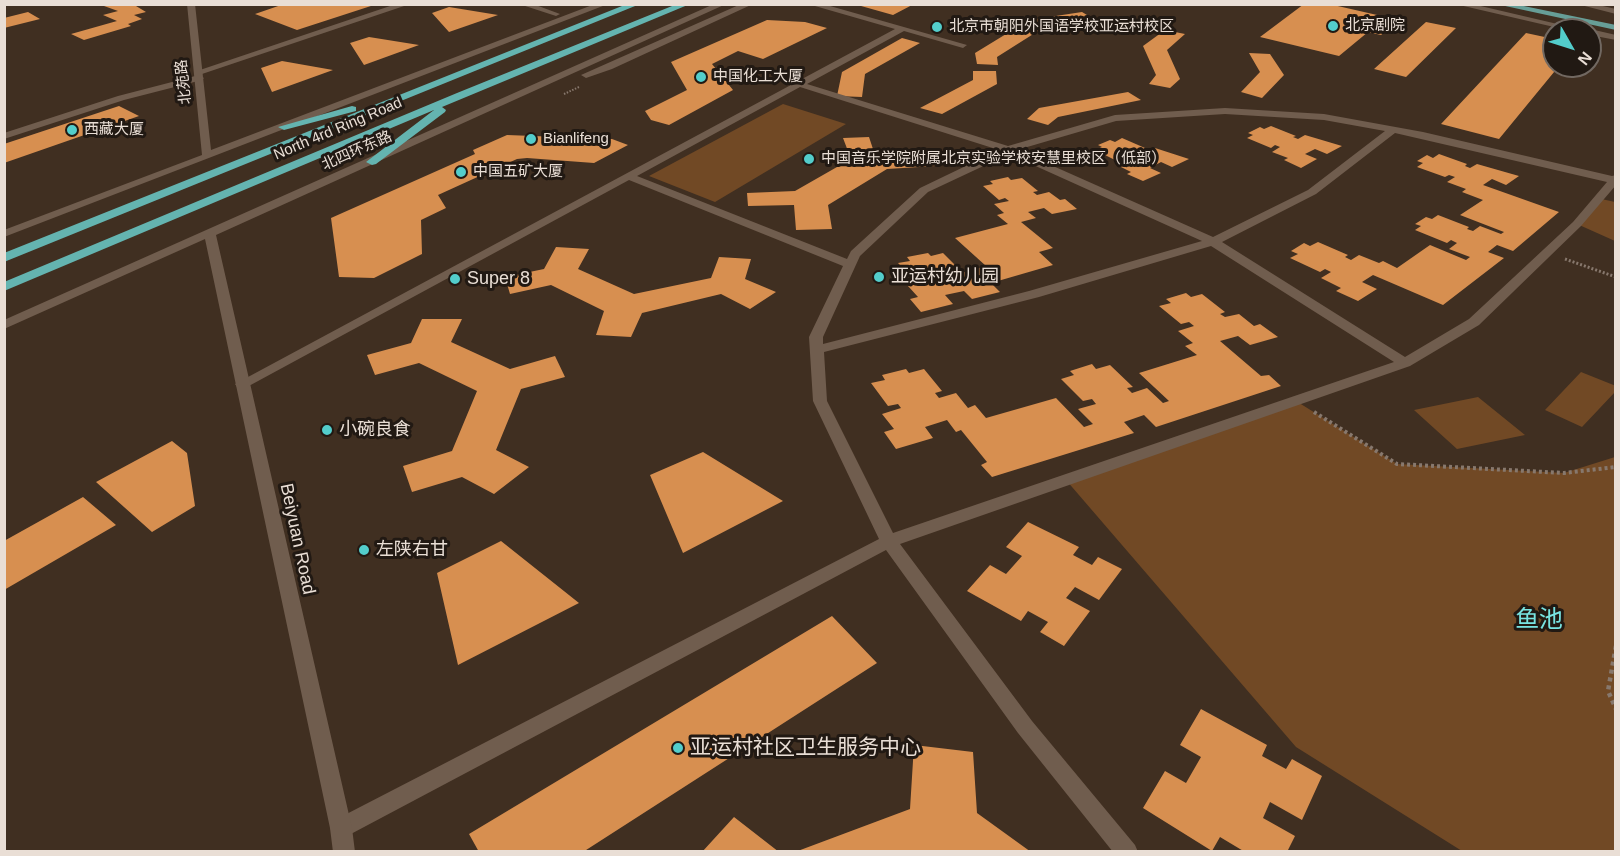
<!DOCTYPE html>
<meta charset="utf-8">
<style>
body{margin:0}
#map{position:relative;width:1620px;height:856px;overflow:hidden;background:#402f21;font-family:Arial,sans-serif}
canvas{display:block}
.frame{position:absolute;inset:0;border:6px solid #e9ded5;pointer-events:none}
.north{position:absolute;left:1542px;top:18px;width:60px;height:60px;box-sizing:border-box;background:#211913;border:2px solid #716861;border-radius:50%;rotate:129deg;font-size:16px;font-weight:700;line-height:24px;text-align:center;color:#e9ded5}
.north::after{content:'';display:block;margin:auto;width:21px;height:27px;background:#53cdcb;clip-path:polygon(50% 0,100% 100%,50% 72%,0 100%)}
</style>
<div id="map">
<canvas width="1620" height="856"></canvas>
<div class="frame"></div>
<div class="north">N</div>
</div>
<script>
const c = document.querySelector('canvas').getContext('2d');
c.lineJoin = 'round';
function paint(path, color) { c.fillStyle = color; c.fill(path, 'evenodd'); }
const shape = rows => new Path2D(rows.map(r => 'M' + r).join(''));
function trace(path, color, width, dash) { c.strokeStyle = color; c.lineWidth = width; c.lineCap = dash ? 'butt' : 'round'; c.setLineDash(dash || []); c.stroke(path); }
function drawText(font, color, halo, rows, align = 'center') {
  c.font = font + ' Arial,"Noto Sans SC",sans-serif'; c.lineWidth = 6; c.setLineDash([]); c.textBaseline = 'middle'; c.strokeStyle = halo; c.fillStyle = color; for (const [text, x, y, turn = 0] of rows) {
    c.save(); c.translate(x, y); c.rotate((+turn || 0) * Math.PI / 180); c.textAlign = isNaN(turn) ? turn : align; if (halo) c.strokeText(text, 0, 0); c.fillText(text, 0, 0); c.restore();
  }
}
const green = shape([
 [783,104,846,124,715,202,649,176],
 [1597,198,1615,202,1615,241,1577,224],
 [1581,372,1616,386,1615,392,1582,427,1545,410],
 [1478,397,1525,435,1457,449,1414,410],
 [1296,401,1397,464,1564,473,1615,457,1615,851,1462,851,1296,747,1066,480]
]);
const building = shape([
 [110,4,141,4,136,6,146,12,134,15,142,19,128,24,131,26,84,40,71,34,117,21,103,15,118,11,104,6],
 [284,4,374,4,374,5,297,30,255,14],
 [854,4,914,4,893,15],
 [1304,4,1329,4,1399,20,1381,35,1368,32,1339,56,1260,37],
 [449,7,498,15,449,32,432,13],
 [28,12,40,19,4,28,4,18],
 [1082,12,1092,18,1046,26,997,57,998,65,977,64,975,53,1029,20],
 [767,20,805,22,827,28,763,59,738,51,712,64,733,90,669,125,651,120,645,111,687,90,671,62],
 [1426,22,1456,28,1406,77,1374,69],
 [1165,30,1185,34,1167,50,1180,79,1170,88,1149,84,1156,75,1143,46],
 [1526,33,1554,39,1554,66,1559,66,1499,139,1441,124],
 [369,37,419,45,364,65,350,43],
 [902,38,920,43,865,74,862,97,837,96,842,72],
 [1249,53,1270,54,1284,75,1262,98,1241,92,1260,72],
 [282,61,333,70,272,92,261,68],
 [973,71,996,71,997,84,942,114,920,108,973,80],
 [1128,92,1141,100,1058,117,1048,125,1027,119,1039,108],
 [119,106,139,116,4,163,4,144],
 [1271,126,1296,136,1293,137,1298,139,1305,135,1342,146,1327,154,1315,149,1305,154,1317,159,1301,168,1284,160,1288,158,1272,152,1280,147,1275,145,1271,148,1247,138,1253,135,1248,133,1260,127,1264,129],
 [507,135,612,139,628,145,594,163,527,158,517,159,438,195,446,208,421,220,422,254,374,278,339,277,331,218,475,154,473,150],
 [869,137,876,158,931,154,935,166,887,169,828,205,832,229,796,230,794,205,748,206,747,193,795,191,851,159,843,138],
 [1122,138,1145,148,1142,150,1146,152,1155,148,1189,159,1172,167,1161,162,1150,168,1161,173,1143,181,1127,174,1131,172,1117,165,1127,160,1122,158,1117,161,1095,150,1102,147,1098,145,1110,140,1115,142],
 [1439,154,1467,164,1465,166,1470,168,1477,164,1519,176,1506,185,1492,179,1483,185,1559,212,1513,251,1497,245,1488,252,1504,258,1443,305,1373,275,1362,282,1377,289,1358,301,1336,291,1341,288,1321,278,1331,272,1325,269,1320,272,1290,258,1298,254,1291,251,1304,243,1310,246,1318,242,1348,255,1345,257,1351,260,1359,255,1379,263,1383,261,1397,268,1430,245,1466,260,1470,257,1449,249,1457,243,1451,240,1447,243,1415,230,1421,226,1415,224,1426,217,1432,219,1438,215,1469,227,1467,229,1473,231,1480,226,1501,234,1504,232,1460,215,1483,200,1462,192,1466,189,1447,182,1455,177,1449,175,1445,177,1417,167,1423,163,1417,161,1427,155,1433,158],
 [1008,177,1011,180,1022,178,1038,191,1033,192,1037,195,1049,192,1060,200,1065,199,1077,209,1052,214,1044,208,1028,212,1036,218,1021,222,1053,248,1039,252,1053,265,991,283,1000,292,972,299,964,291,945,295,953,304,921,312,910,299,918,297,908,286,925,282,922,278,914,280,898,263,910,261,907,257,928,253,931,256,943,253,959,269,954,271,957,274,986,266,955,238,1008,224,997,215,1004,213,994,204,1009,201,1005,198,999,200,983,186,993,184,990,181],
 [556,247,589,249,578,269,634,294,711,278,719,257,751,259,745,279,776,292,750,309,721,294,642,313,631,337,596,335,604,311,551,285,510,294,505,277,544,269],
 [1186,293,1191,297,1202,294,1225,312,1220,314,1225,317,1239,314,1254,326,1260,324,1278,337,1250,345,1238,336,1220,341,1261,376,1269,375,1281,386,1156,427,1144,415,1124,422,1134,433,992,477,981,465,987,462,961,430,956,432,947,420,925,427,933,438,896,449,884,432,894,429,882,414,901,408,898,404,888,406,871,383,885,380,882,375,906,369,909,373,924,369,942,391,935,393,939,398,956,393,968,408,975,405,986,418,1056,398,1084,427,1093,424,1078,409,1096,404,1092,399,1083,401,1061,379,1074,375,1070,371,1092,364,1096,369,1110,365,1133,387,1127,388,1132,393,1147,388,1163,403,1169,401,1139,373,1197,355,1185,346,1193,343,1178,331,1194,326,1189,322,1181,324,1159,306,1171,303,1166,299],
 [422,319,462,319,451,342,510,369,555,356,565,377,521,389,496,450,529,467,494,494,462,477,412,492,403,466,452,451,477,391,419,363,375,375,367,355,411,343],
 [172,441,187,453,195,506,152,532,96,482],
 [703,452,783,501,683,553,650,475],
 [83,497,116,525,4,590,4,541],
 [1028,522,1079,547,1073,555,1092,565,1098,557,1122,569,1099,600,1075,587,1066,598,1090,611,1064,646,1040,632,1048,622,1028,611,1021,621,967,591,990,565,1006,574,1022,556,1006,547],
 [501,541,579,603,458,665,437,573],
 [832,616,877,663,583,852,479,852,469,834],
 [1201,709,1267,745,1262,756,1286,769,1292,759,1322,776,1302,820,1270,802,1263,818,1295,836,1287,852,1245,852,1220,837,1212,851,1143,808,1165,771,1186,783,1201,757,1180,745],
 [914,745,973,752,977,813,1031,852,795,852,910,809],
 [734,817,779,852,702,852]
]);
const pathFar3 = shape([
 [564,94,579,87]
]);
const pathFar2 = shape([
 [1565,259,1616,277]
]);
const pathFar1 = shape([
 [1314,412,1397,464,1564,473,1616,467]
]);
const path = shape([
 [1616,646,1608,691,1616,709]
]);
const minor = shape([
 [396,4,410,4,202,74,194,72,396,4],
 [519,4,533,4,560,14,556,16,519,4],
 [808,4,823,4,967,45,963,48,904,31,807,84,1008,146,1115,115,1225,108,1324,114,1423,132,1612,176,1616,175,1616,185,1581,226,1479,325,1410,366,900,544,1032,721,1135,845,1138,852,1113,852,1018,733,886,550,349,835,341,838,333,835,330,828,333,821,879,539,813,401,809,337,843,266,629,180,247,387,237,387,235,384,895,29,808,4],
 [800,87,999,150,920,188,851,251,847,259,637,176,800,87],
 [1225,114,1324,120,1385,131,1308,190,1213,237,1017,150,1116,121,1225,114],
 [1395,133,1607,182,1573,222,1469,319,1405,357,1222,242,1316,194,1395,133],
 [1009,154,1202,241,1029,291,823,344,823,337,860,256,928,192,1009,154],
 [1211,246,1394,362,893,533,827,401,824,352,1039,297,1211,246],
 [199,75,204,78,202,80,124,100,4,139,4,133,118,96,199,75]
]);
const tertiary = shape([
 [187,4,195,4,211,150,595,4,608,4,4,237,4,230,202,155,187,4],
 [714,4,726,4,216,235,352,828,355,852,333,852,330,828,205,239,4,329,4,320,714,4],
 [741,4,753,4,612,69,586,78,581,75,741,4],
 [1455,4,1472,4,1583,30,1567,30,1455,4],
 [1577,4,1594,4,1616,9,1616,14,1577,4],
 [1590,29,1616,35,1616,40,1590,35,1590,30,1588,30,1590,29]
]);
const primary = shape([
 [1496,4,1514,4,1616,25,1616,30,1496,4]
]);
const trunk = shape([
 [627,4,640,4,4,262,4,253,627,4],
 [677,4,690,4,442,107,446,110,445,112,376,164,372,165,366,162,434,110,4,291,4,282,457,93,677,4],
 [352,106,356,107,356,111,284,130,278,127,352,106]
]);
const markers = [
 [1333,26,6,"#53cdcb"],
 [937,27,6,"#53cdcb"],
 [701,77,6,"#53cdcb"],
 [72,130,6,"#53cdcb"],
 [531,139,6,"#53cdcb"],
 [809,159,6,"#53cdcb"],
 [461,172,6,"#53cdcb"],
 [879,277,6,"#53cdcb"],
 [455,279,6,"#53cdcb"],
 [327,430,6,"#53cdcb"],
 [364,550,6,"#53cdcb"],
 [678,748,6,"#53cdcb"]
];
const farPoinames = [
 ["北京剧院",1345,26],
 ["北京市朝阳外国语学校亚运村校区",949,27],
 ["中国化工大厦",713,77],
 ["西藏大厦",84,130],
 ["Bianlifeng",543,139],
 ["中国音乐学院附属北京实验学校安慧里校区（低部）",821,159],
 ["中国五矿大厦",473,172]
];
const farStreetnames = [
 ["北苑路",184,82,-96],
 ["North 4rd Ring Road",338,129,-23],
 ["北四环东路",357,151,-24]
];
const poiNames = [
 ["亚运村幼儿园",891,277],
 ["Super 8",467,279],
 ["小碗良食",339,430],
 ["左陕右甘",376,550]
];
const streetNames = [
 ["Beiyuan Road",297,539,78]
];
const nearPoinames = [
 ["亚运村社区卫生服务中心",690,748]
];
const nearNeighbourhoodnames = [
 ["鱼池",1539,620]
];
paint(green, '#714925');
paint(building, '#d78f50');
trace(pathFar3, '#87786d', 2, [1.5, 1.5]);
trace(pathFar2, '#87786d', 3, [2, 2]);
trace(pathFar1, '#87786d', 4, [3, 3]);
trace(path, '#87786d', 4.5, [4, 4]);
paint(minor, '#705d4e');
paint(tertiary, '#705d4e');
paint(primary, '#679e97');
paint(trunk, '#64b4b0');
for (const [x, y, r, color] of markers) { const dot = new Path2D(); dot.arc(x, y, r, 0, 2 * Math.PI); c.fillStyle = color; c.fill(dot); trace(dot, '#211913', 2); }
drawText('15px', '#e9ded5', '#211913', farPoinames, 'left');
drawText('15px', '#e9ded5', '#211913', farStreetnames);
drawText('18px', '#e9ded5', '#211913', poiNames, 'left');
drawText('18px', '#e9ded5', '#211913', streetNames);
drawText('21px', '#e9ded5', '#211913', nearPoinames, 'left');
drawText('24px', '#78e4e2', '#211913', nearNeighbourhoodnames);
</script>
